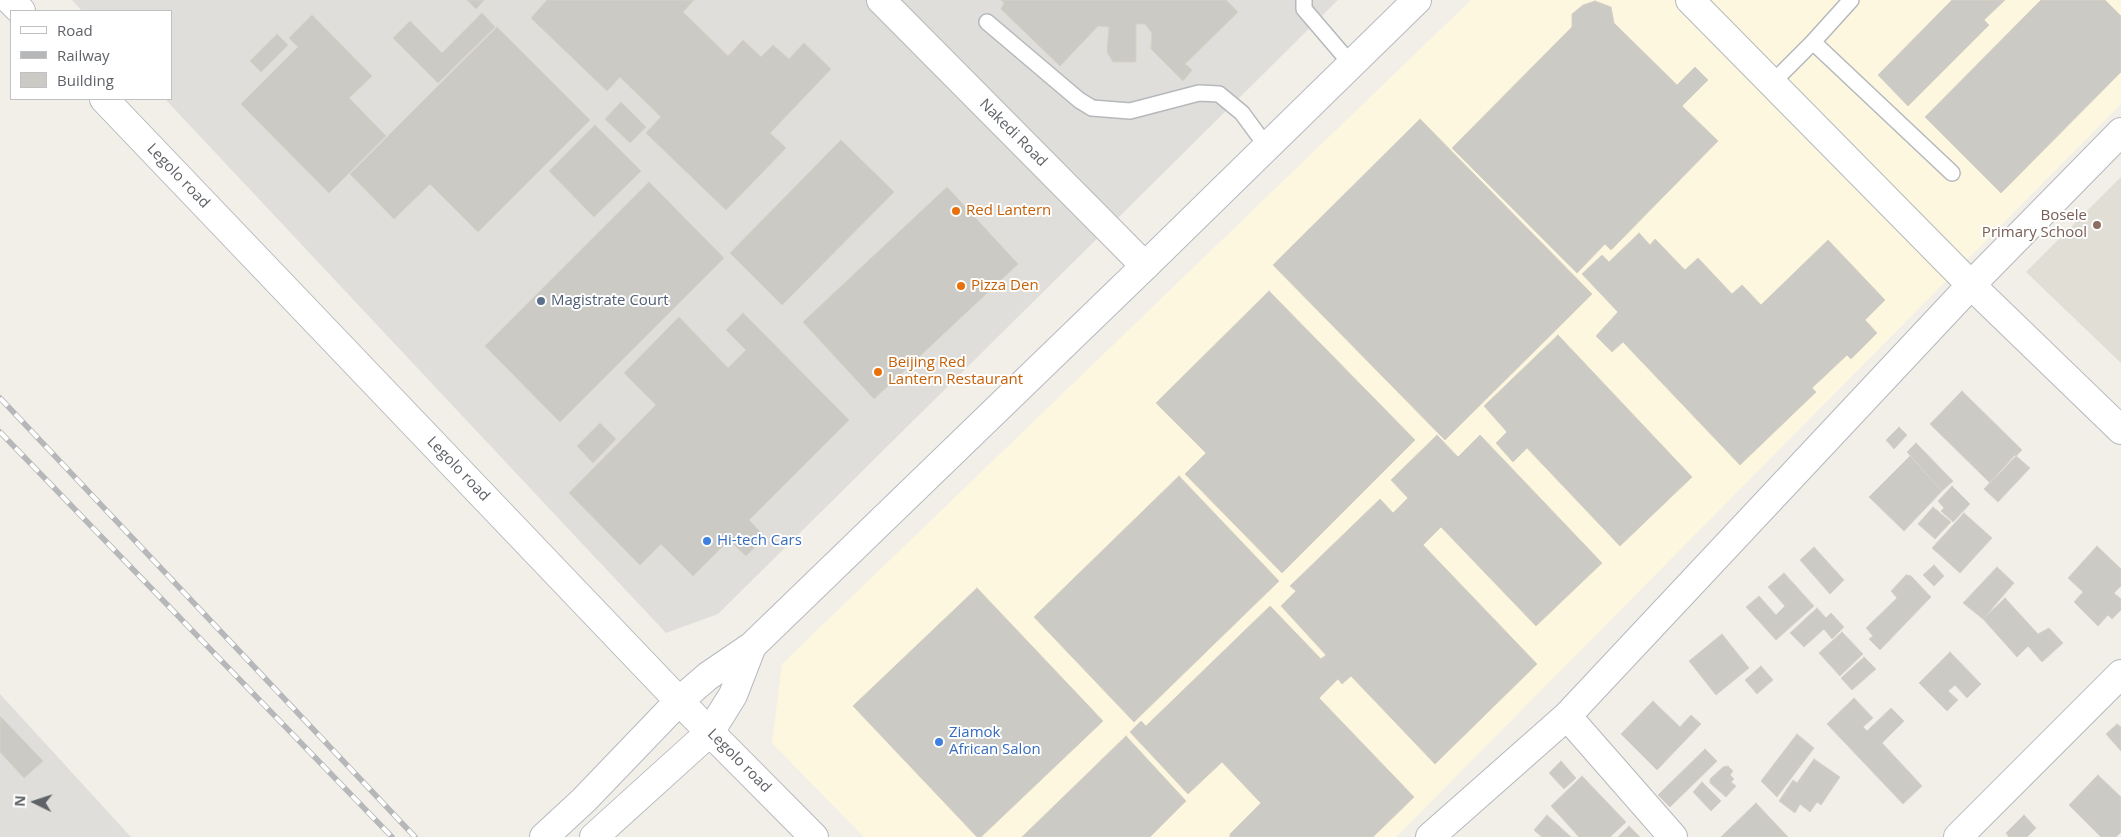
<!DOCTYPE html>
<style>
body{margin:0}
#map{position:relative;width:2121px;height:837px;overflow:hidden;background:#f1efe8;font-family:"Open Sans",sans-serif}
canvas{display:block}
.legend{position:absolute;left:10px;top:10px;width:162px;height:90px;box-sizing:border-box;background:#fff;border:1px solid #bfc1c3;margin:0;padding:6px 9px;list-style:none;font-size:15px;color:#5f6368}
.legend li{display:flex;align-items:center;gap:10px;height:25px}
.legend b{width:25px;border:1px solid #bfc1c3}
.north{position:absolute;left:10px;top:777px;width:50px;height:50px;-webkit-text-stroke:4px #fff;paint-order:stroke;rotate:274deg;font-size:14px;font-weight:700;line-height:20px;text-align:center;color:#5f6368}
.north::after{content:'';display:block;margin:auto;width:18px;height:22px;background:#5f6368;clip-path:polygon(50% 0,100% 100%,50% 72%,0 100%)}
</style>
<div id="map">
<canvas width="2121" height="837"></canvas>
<ul class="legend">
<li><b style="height:6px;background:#fff"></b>Road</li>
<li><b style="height:6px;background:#b6b7b8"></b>Railway</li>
<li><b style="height:14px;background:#cccac5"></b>Building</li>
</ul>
<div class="north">N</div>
</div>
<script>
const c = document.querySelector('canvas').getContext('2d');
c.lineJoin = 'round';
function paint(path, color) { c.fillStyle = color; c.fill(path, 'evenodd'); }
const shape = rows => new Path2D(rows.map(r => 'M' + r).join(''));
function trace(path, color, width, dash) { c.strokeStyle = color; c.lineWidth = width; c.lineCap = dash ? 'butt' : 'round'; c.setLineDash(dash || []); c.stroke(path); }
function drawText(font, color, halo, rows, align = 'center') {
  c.font = font + ' "Open Sans",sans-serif'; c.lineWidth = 4; c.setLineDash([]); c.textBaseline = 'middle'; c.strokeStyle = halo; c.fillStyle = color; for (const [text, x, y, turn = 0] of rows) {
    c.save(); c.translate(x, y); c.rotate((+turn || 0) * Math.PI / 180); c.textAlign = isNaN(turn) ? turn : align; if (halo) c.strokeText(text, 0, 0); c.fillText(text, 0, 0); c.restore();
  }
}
const commercial = shape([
 [1471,0,2121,0,2121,104,1396,837,864,837,772,743,782,664]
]);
const industrial = shape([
 [72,0,1338,0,718,614,666,633,165,99,171,99,171,11,82,11],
 [0,694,131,837,0,837]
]);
const education = shape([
 [2121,177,2121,363,2026,272]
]);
const building = shape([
 [467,0,484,0,476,9,467,0],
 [547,0,694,0,683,12,728,56,743,40,761,57,773,45,789,59,804,43,831,69,770,133,786,148,726,210,646,133,661,117,620,77,607,91,531,18,547,0],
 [1001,0,1226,0,1238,12,1185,64,1192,70,1183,81,1151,49,1152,33,1145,24,1136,24,1136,62,1113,62,1107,52,1109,27,1098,26,1060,66,1001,9,1004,3,1001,0],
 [1952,0,2005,0,1984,20,1989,25,1908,106,1878,75,1952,0],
 [2041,0,2105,0,2121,16,2121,72,2001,193,1925,117,2041,0],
 [1595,1,1611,7,1614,23,1677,85,1695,67,1708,80,1682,106,1718,141,1611,250,1605,244,1577,273,1452,148,1572,27,1572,14,1583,5,1595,1],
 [482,13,495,27,438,83,393,38,410,21,442,53,482,13],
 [312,15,372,76,349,98,386,136,329,193,241,104,298,47,289,38,312,15],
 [497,27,590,120,478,232,430,184,394,219,350,174,497,27],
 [277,34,288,45,261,72,250,61,277,34],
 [621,102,646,127,630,143,605,119,621,102],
 [1420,119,1592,294,1445,440,1273,265,1420,119],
 [595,125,641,171,594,217,549,171,595,125],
 [841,140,894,192,782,305,730,253,841,140],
 [649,182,724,258,560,422,485,346,649,182],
 [947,187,1018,264,874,399,803,322,947,187],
 [1639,233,1650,245,1655,239,1685,270,1698,258,1732,294,1742,285,1761,305,1828,240,1885,300,1865,320,1877,333,1851,359,1847,355,1812,388,1816,392,1740,465,1623,342,1612,352,1596,336,1618,312,1582,274,1602,255,1609,262,1639,233],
 [1269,291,1415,440,1282,573,1185,474,1206,453,1156,403,1269,291],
 [743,313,849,420,749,520,765,537,746,556,729,540,693,576,661,544,640,565,569,493,656,405,624,373,679,317,728,368,746,350,726,330,743,313],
 [1558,335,1692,477,1620,546,1527,448,1513,462,1496,443,1507,432,1484,406,1558,335],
 [1962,391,2022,450,1990,483,1930,424,1962,391],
 [600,423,616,439,593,463,577,446,600,423],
 [1899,427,1907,435,1894,449,1886,440,1899,427],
 [1437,435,1458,457,1480,435,1602,563,1536,626,1441,527,1423,545,1537,664,1435,764,1351,676,1342,684,1338,679,1319,698,1414,797,1373,837,1230,837,1230,834,1261,803,1257,799,1222,762,1188,794,1130,732,1141,721,1146,726,1270,606,1321,659,1326,655,1281,606,1296,591,1290,586,1380,499,1393,513,1408,498,1391,480,1437,435],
 [1916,443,1953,481,1942,491,1907,452,1916,443],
 [2015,455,2030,468,1998,502,1984,489,2015,455],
 [1910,456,1942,491,1904,531,1869,497,1910,456],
 [1179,476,1279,581,1134,722,1034,617,1179,476],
 [1952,486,1970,504,1953,522,1941,511,1944,508,1938,501,1952,486],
 [1933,507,1951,522,1935,539,1918,524,1933,507],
 [1964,513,1992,538,1960,573,1932,548,1964,513],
 [2097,546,2121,569,2121,586,2114,593,2121,599,2121,610,2112,619,2108,615,2098,626,2074,602,2083,592,2068,578,2097,546],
 [1814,547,1844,580,1830,594,1800,560,1814,547],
 [1934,565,1944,576,1934,586,1923,575,1934,565],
 [1997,567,2014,583,1983,619,1963,603,1997,567],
 [1784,573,1814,606,1776,640,1746,607,1759,596,1776,615,1785,606,1768,587,1784,573],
 [1906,575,1911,576,1931,597,1880,650,1869,639,1873,636,1866,628,1897,598,1891,591,1906,575],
 [977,588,1103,721,981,837,977,837,853,706,977,588],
 [2005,598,2038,634,2049,628,2063,643,2042,662,2028,646,2017,657,1983,619,2005,598],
 [1817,608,1826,618,1831,613,1844,627,1832,639,1824,629,1804,647,1790,633,1817,608],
 [1842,632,1863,654,1840,676,1819,653,1842,632],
 [1722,634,1749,668,1716,695,1689,661,1722,634],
 [1950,652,1981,684,1967,698,1955,685,1948,691,1958,700,1947,711,1919,683,1950,652],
 [1864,657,1876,669,1852,690,1841,678,1864,657],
 [1761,666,1773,680,1757,694,1745,680,1761,666],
 [1854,698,1873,718,1863,727,1867,731,1891,708,1904,721,1882,743,1922,786,1903,804,1827,724,1854,698],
 [1653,701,1680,727,1691,715,1701,724,1657,770,1621,734,1653,701],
 [0,716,43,761,24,778,0,752,0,716],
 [2117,724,2121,727,2121,751,2106,734,2117,724],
 [1797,734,1814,748,1777,797,1761,781,1797,734],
 [1126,736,1186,801,1150,837,1022,837,1126,736],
 [1705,749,1717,761,1670,807,1658,795,1705,749],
 [1814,759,1840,777,1821,805,1817,802,1810,812,1800,804,1795,813,1779,801,1793,780,1797,783,1814,759],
 [1561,761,1576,778,1564,789,1549,773,1561,761],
 [1728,766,1733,771,1730,775,1734,779,1731,782,1736,786,1726,797,1710,783,1710,779,1723,767,1728,766],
 [2098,775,2121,797,2121,832,2116,837,2101,837,2069,805,2098,775],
 [1582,776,1626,822,1610,837,1579,837,1551,806,1582,776],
 [1702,782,1721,801,1711,811,1693,792,1702,782],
 [1756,803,1788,837,1721,837,1756,803],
 [1547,815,1571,837,1542,837,1534,830,1547,815],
 [2024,815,2036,828,2027,837,2009,837,2006,833,2024,815],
 [1629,826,1640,837,1618,837,1629,826]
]);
const service = shape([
 [1304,0,1304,9,1351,64],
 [987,22,1079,100,1092,108,1130,111,1199,93,1219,94,1242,113,1267,147],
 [1813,42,1952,173],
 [1772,83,1813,42,1851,0]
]);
const minor = shape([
 [10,0,21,11],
 [881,0,1145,266],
 [1690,0,1971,285,2121,430],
 [104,99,679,701,814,837],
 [1567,716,1673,837],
 [1430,837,1567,716,1971,285,2121,132],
 [1958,837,2121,674]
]);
const secondary = shape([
 [544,837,584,800,679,701,708,676,752,646,1145,266,1417,0],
 [594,837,710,732,733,695,752,646]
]);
const rail = shape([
 [0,398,415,837],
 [0,432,392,837]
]);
const markers = [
 [956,211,5,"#e8710a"],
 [2097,225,5,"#8d6e63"],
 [961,286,5,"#e8710a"],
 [541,301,5,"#5c6f8a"],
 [878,372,5,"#e8710a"],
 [707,541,5,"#3f7fe0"],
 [939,742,5,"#3f7fe0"]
];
const streetNames = [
 ["Nakedi Road",1013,133,45],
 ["Legolo road",178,176,46],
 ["Legolo road",458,469,46],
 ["Legolo road",739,761,45]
];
const foodNames = [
 ["Red Lantern",966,211],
 ["Pizza Den",971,286],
 ["Beijing Red",888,363],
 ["Lantern Restaurant",888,380]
];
const educationNames = [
 ["Bosele",2087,216],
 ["Primary School",2087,233]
];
const serviceNames = [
 ["Magistrate Court",551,301]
];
const shopNames = [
 ["Hi-tech Cars",717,541],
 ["Ziamok",949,733],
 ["African Salon",949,750]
];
paint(commercial, '#fef7e0');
paint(industrial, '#e0deda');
paint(education, '#e1ded6');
paint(building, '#cccac5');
trace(building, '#d6d1c6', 1);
trace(service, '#b5b8bc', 18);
trace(minor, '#b5b8bc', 30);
trace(secondary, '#b6babf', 30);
trace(service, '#fff', 15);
trace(minor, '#fff', 28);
trace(secondary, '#fff', 28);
trace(rail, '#b6b7b8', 5.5);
trace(rail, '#fff', 4, [11]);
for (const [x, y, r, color] of markers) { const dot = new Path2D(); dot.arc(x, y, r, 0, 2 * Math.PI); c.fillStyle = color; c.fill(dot); trace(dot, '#fff', 2); }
drawText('15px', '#5f6368', '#fff', streetNames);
drawText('15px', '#c56008', '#fff', foodNames, 'left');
drawText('15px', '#785e54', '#fff', educationNames, 'right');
drawText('15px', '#4e5e75', '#fff', serviceNames, 'left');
drawText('15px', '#366cbe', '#fff', shopNames, 'left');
</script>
